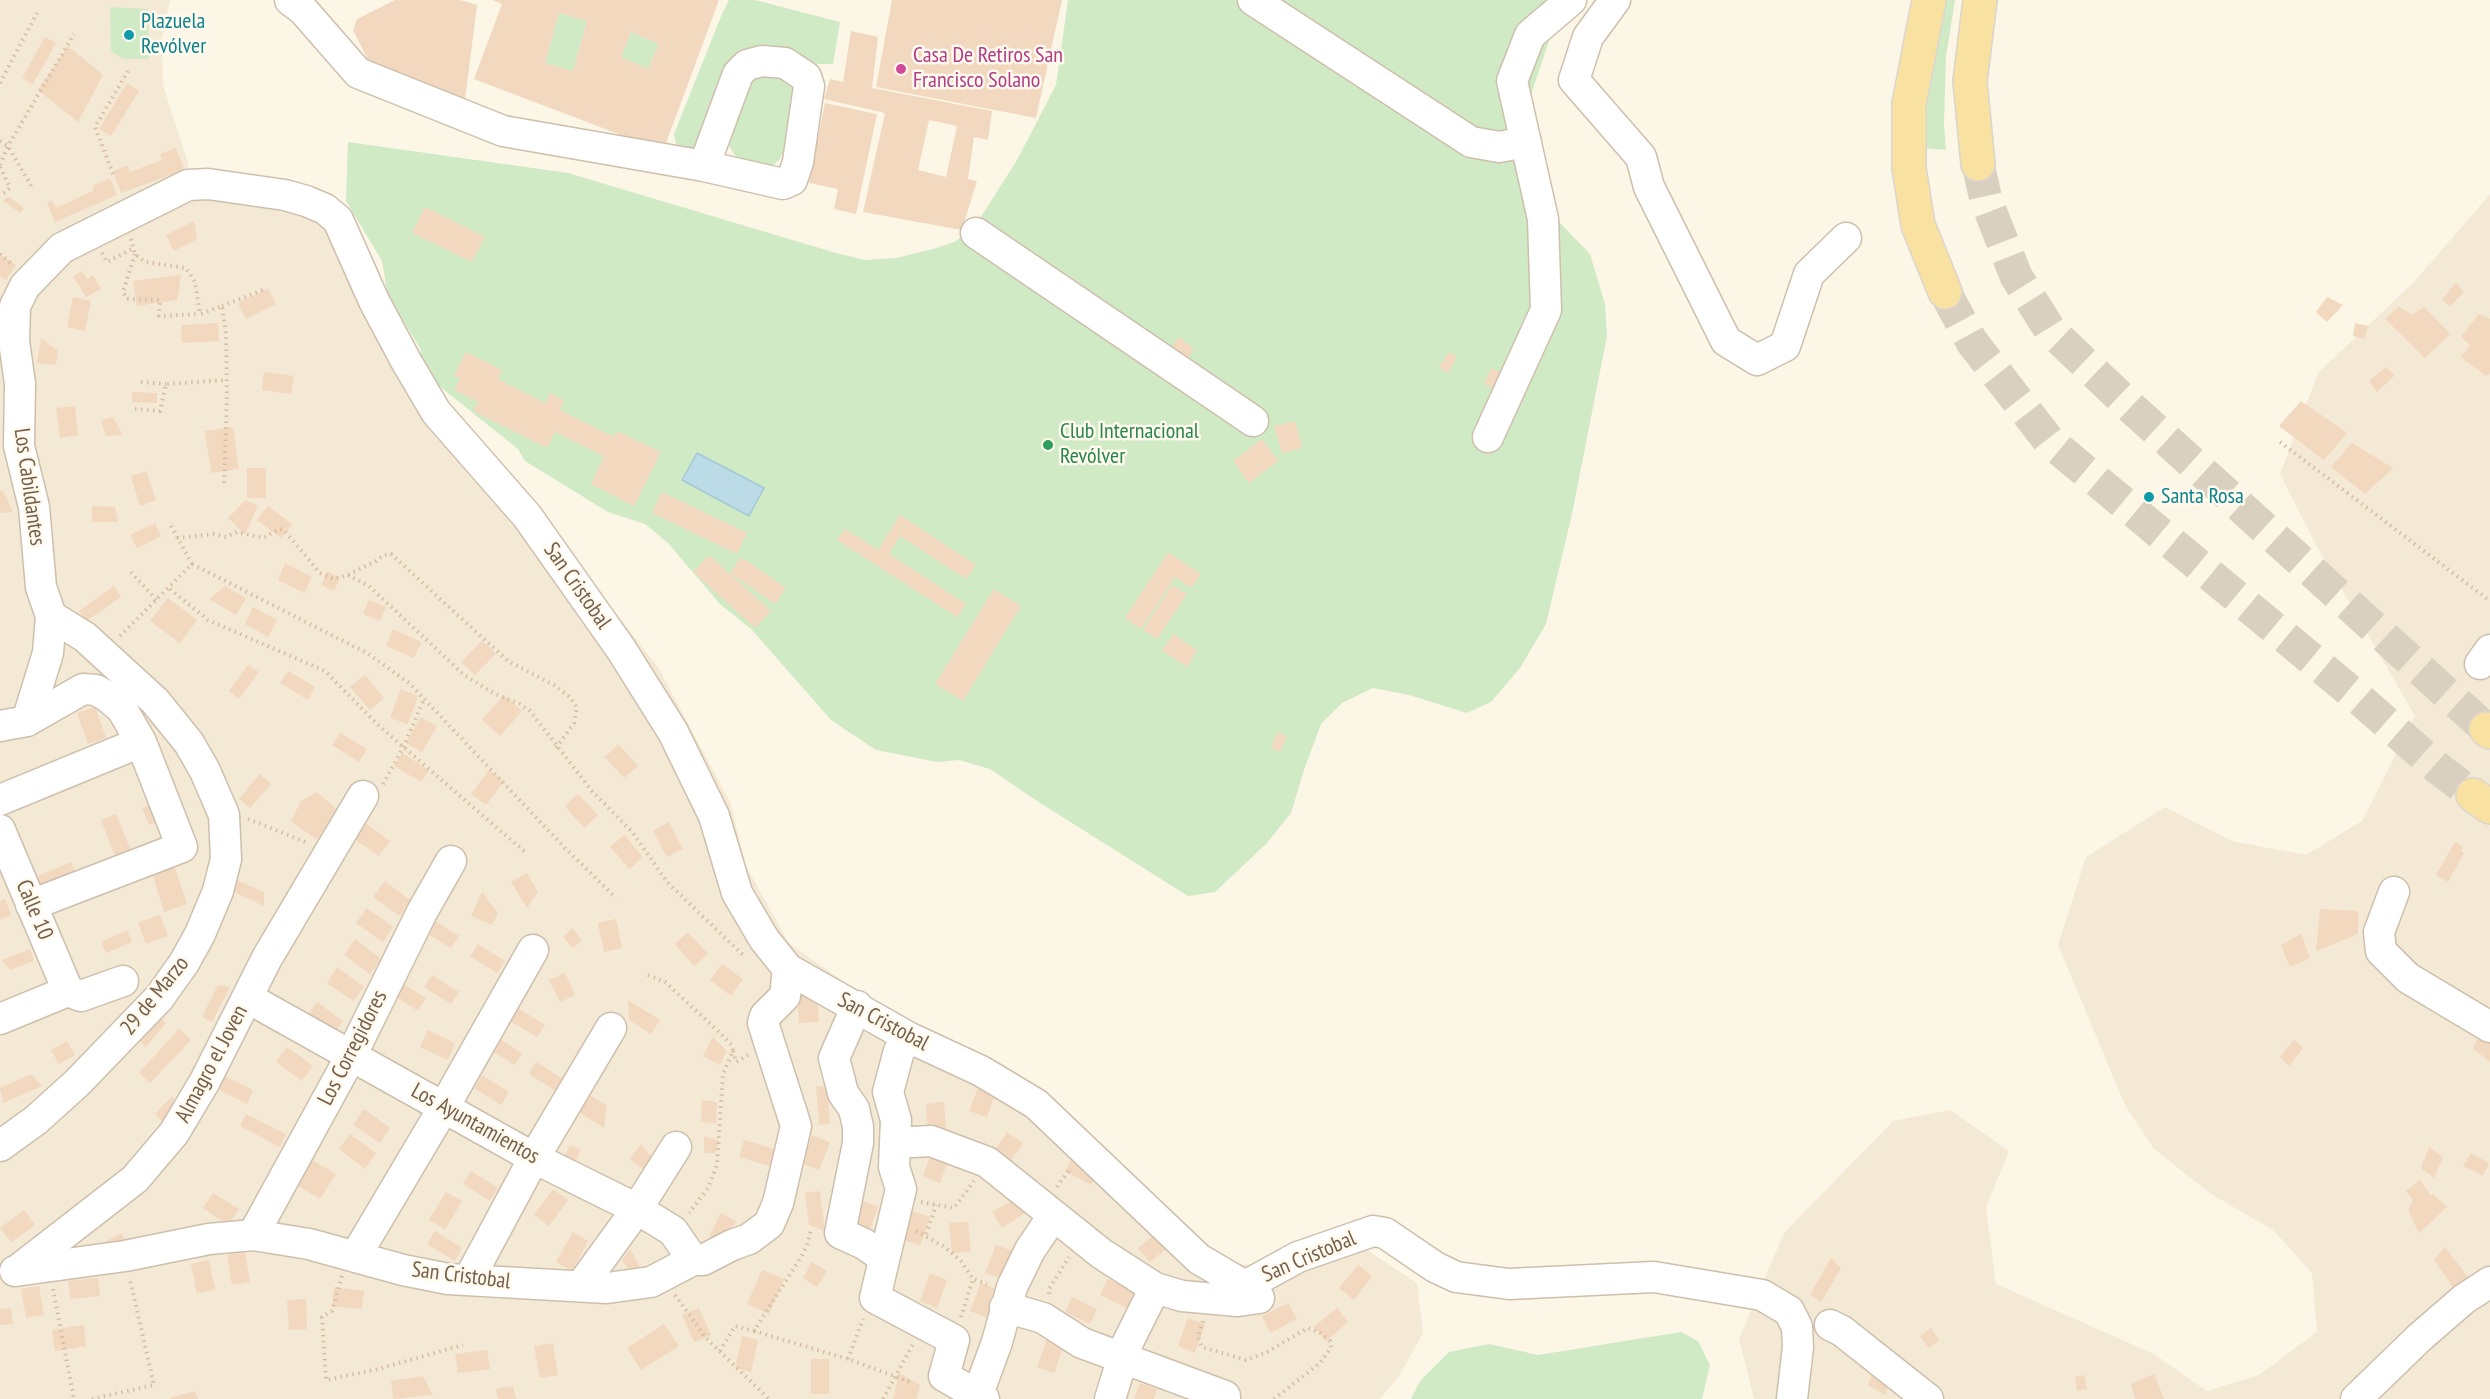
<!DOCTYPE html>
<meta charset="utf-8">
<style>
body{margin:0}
canvas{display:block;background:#fcf6e7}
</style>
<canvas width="2490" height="1399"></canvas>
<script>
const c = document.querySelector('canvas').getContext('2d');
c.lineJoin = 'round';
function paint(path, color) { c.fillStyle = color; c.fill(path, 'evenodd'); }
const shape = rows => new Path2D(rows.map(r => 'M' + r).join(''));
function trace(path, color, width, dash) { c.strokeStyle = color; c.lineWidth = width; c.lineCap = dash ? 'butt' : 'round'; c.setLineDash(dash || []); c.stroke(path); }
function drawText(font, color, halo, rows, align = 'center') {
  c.font = font + ' "PT Sans Narrow",sans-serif'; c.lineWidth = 5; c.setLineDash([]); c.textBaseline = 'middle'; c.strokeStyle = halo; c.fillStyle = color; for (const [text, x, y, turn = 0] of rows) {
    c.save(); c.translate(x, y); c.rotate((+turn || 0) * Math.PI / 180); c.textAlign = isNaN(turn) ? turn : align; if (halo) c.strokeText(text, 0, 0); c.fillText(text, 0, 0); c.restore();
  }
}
const residential = shape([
 [0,0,170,0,162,39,163,85,189,166,183,175,337,207,425,384,520,492,658,667,730,802,746,866,789,943,871,1001,948,1044,1201,1249,1229,1264,1262,1265,1344,1235,1417,1283,1423,1333,1398,1378,1380,1399,0,1399],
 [2490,194,2490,1399,1754,1399,1739,1339,1784,1233,1893,1121,1950,1110,2009,1151,1986,1207,1996,1284,2154,1354,2207,1391,2259,1375,2317,1332,2312,1273,2273,1230,2211,1194,2153,1148,2125,1105,2058,945,2086,857,2165,807,2232,841,2306,855,2362,821,2415,716,2315,543,2280,474,2318,373,2415,281]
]);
const green = shape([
 [729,0,755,0,840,22,833,64,819,64,790,56,769,55,694,148,683,151,676,144,674,134,722,14],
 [1068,0,1563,0,1525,112,1536,187,1561,224,1590,254,1605,304,1607,336,1572,514,1546,624,1520,668,1491,702,1467,713,1409,695,1373,688,1342,703,1321,724,1304,770,1291,813,1267,843,1215,892,1188,896,1037,801,990,769,959,760,937,762,876,750,831,720,752,630,720,604,668,543,645,524,608,512,525,461,518,449,424,374,420,348,388,296,382,261,346,201,348,142,568,173,836,253,865,260,896,258,933,249,954,242,974,228,1017,160,1056,85],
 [1943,0,1955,0,1946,57,1944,123,1946,150,1924,148,1926,92],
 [110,7,148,9,149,59,123,59,111,51],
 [559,13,587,21,573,71,545,63],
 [631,32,659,44,648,69,621,57],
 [763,74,774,75,790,81,797,90,788,142,780,159,772,166,758,168,737,158,730,148,728,135,751,80],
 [1681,1332,1698,1341,1710,1365,1702,1399,1411,1399,1420,1381,1449,1352,1489,1344,1538,1355]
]);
const water = shape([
 [697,453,764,488,749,516,682,480,697,453]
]);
const building = shape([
 [395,0,460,0,477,5,465,100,370,64,353,30,357,19],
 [492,0,719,0,663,151,474,79,502,4],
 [559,13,587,21,573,71,545,63],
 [631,32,659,44,648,69,621,57],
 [892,0,1062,0,1036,118,876,87],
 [851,31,878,37,872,88,992,111,988,140,974,137,968,179,977,181,962,230,863,212,885,113,824,99,830,79,843,82],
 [929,120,957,126,946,177,918,170],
 [45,37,56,43,33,84,22,78],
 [68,46,103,75,78,122,38,90],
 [127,83,139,91,111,136,99,129],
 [825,103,877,114,856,214,834,209,838,189,809,183],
 [176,148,184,170,121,193,113,171,128,165,130,172,162,160,160,154],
 [110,178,117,195,55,222,47,203,52,200,56,208,93,191,94,185],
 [9,197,24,208,20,213,3,200],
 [425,207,485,237,472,262,412,233],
 [194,221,197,239,174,251,166,235],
 [0,254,16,265,6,280,0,276],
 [82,271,87,279,93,275,101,289,86,297,73,276],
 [181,275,177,300,137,306,133,281],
 [2456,283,2464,292,2450,306,2442,299],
 [268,288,276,304,246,319,238,303],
 [73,297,91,301,85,331,67,327],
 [2327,297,2343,305,2327,322,2316,312],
 [2399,307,2412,315,2424,307,2450,334,2425,358,2385,319],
 [2479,314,2490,319,2490,373,2486,376,2461,357,2470,345,2461,337],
 [218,323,219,341,182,343,181,325],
 [2355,323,2368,326,2364,339,2353,336],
 [1179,337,1194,349,1183,364,1168,352],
 [41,338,58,351,56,365,37,363],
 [466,352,502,370,498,379,545,403,550,393,564,400,560,410,614,437,617,431,661,452,634,506,591,484,604,456,555,432,547,448,473,411,478,402,454,390,460,379,454,376],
 [1449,352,1457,357,1448,373,1439,367],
 [2386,367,2395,375,2377,392,2369,381],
 [1491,368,1506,375,1499,391,1484,384],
 [264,372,294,376,291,394,262,390],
 [132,392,157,393,157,403,132,402],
 [2301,401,2347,433,2324,460,2279,426],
 [75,406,78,435,60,438,56,408],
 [113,417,123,435,106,436,101,420],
 [1295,421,1302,448,1282,453,1274,426],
 [233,427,239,469,211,473,205,431],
 [1262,439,1278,461,1249,483,1233,461],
 [2352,443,2393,468,2365,494,2331,467],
 [247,468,266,468,266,498,247,498],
 [146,471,156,500,140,506,131,476],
 [0,491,3,491,13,512,0,513],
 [662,492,747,533,737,554,652,513],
 [246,500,258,506,245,534,228,518],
 [92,506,115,507,118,522,92,522],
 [268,506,292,524,281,538,257,520],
 [900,515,976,565,966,579,900,536,889,554,966,604,957,617,837,540,845,529,878,550],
 [155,523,161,536,137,548,130,535],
 [1168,552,1201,574,1191,588,1175,577,1141,629,1125,618],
 [709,555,771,611,755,628,693,572],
 [741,557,786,588,775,604,730,573],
 [285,563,312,577,304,593,278,580],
 [327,571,340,578,334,591,321,585],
 [1172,585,1187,594,1157,639,1143,630],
 [114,586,121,597,86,621,79,611],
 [225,586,246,598,236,615,209,599],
 [994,589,1021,606,963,701,935,684],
 [168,598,197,620,180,643,150,621],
 [369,600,386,607,380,621,363,614],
 [253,607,277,620,268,637,245,624],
 [393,629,421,642,414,658,386,646],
 [1173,634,1197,650,1187,667,1162,651],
 [482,641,496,654,475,675,461,662],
 [248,665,259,672,239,699,229,691],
 [288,671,315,687,308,700,280,683],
 [365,675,384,698,370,710,350,687],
 [401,689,418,696,408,724,390,718],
 [504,695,522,711,500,736,482,720],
 [95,707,106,738,88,744,77,713],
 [421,717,437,726,422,752,406,743],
 [1278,732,1287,737,1280,752,1271,747],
 [340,733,367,749,359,762,332,745],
 [618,744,638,766,624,778,605,757],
 [402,753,429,770,421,782,394,766],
 [489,770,504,781,486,805,471,794],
 [260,774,271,784,250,808,239,799],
 [317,792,336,809,317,840,291,821,301,801],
 [578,794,598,815,584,828,565,806],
 [156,803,163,820,149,825,142,808],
 [116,814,134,858,118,864,101,820],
 [364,822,390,841,379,856,353,838],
 [669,822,683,849,667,857,653,831],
 [624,835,643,857,630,869,610,847],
 [2455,842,2463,847,2461,851,2464,853,2448,882,2436,875],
 [71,862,78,878,41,894,29,880],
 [173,862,187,904,164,912,151,870],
 [527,873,538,892,527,908,511,882],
 [234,879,264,892,264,906,229,890],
 [385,881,410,900,400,916,373,897],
 [482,892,498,913,492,925,471,916],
 [5,899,11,915,0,920,0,901],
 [367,908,393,927,383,942,356,923],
 [2320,909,2358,911,2358,934,2316,951],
 [160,915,168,936,146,944,138,923],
 [432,919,459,936,451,948,424,932],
 [616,919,622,948,604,952,598,923],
 [572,928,582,940,573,948,563,937],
 [127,930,132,942,106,953,101,942],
 [688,932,708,954,694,966,675,944],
 [2301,934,2310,958,2290,967,2281,945],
 [355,939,381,959,370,974,344,955],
 [478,944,505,961,497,973,470,956],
 [30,949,34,961,10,970,2,960],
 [722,964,743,979,731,996,710,980],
 [337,967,364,987,353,1001,327,983],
 [565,973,575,995,560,1002,549,980],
 [432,975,459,992,451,1004,424,987],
 [398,981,426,998,418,1011,391,994],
 [218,985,230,987,212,1022,202,1017],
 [800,988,817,994,819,1022,799,1023,797,994],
 [628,1000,660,1020,651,1034,629,1020],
 [317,1002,343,1021,332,1036,306,1017],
 [518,1008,545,1025,537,1037,510,1021],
 [156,1015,166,1023,146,1047,136,1037],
 [179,1029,191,1040,150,1083,139,1073],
 [428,1030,455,1043,448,1060,420,1047],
 [2481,1032,2490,1038,2490,1062,2473,1048],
 [495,1036,522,1053,515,1065,487,1048],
 [713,1037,727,1051,720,1065,703,1056],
 [2294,1040,2303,1048,2289,1066,2280,1057],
 [67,1041,75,1055,59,1064,51,1050],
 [287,1047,313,1066,302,1081,276,1062],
 [536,1062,563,1079,556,1091,529,1074],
 [31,1074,42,1086,3,1103,0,1088],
 [220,1074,253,1090,247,1104,214,1087],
 [482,1075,509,1092,501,1105,474,1088],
 [980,1083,997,1089,987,1117,969,1111],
 [816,1086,827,1086,830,1124,819,1125],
 [583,1091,607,1106,604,1128,572,1108],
 [172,1096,179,1111,166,1125,155,1114],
 [702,1100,717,1102,716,1123,701,1122],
 [944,1102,946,1132,928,1134,926,1104],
 [364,1109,390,1128,380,1143,353,1125],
 [246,1114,286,1134,280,1147,240,1126],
 [1007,1132,1023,1143,1006,1167,991,1157],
 [350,1134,376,1153,365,1169,339,1149],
 [812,1135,830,1142,819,1170,802,1163],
 [704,1136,719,1141,715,1153,704,1153],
 [744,1140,777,1150,772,1167,739,1157],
 [641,1144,653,1159,648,1173,630,1159],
 [570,1145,581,1150,572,1168,563,1159],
 [2429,1147,2443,1157,2434,1178,2421,1168],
 [933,1148,950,1155,940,1183,923,1176],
 [2471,1153,2489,1163,2483,1176,2463,1166],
 [1074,1155,1100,1169,1091,1185,1065,1171],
 [310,1159,336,1174,320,1199,295,1184],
 [471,1171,498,1188,490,1201,463,1184],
 [2420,1180,2431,1196,2433,1194,2447,1207,2419,1233,2408,1210,2413,1200,2406,1191],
 [553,1189,568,1200,549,1226,534,1215],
 [820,1191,825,1231,809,1225,805,1193],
 [446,1192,462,1201,445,1229,429,1220],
 [213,1193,239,1209,228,1225,203,1208],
 [1018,1197,1027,1212,1002,1228,992,1212],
 [861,1200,878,1207,868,1235,851,1229],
 [24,1210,35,1225,11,1242,0,1228],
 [913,1211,930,1217,920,1246,902,1239],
 [721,1213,737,1222,715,1241,710,1235],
 [968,1222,971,1252,952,1253,949,1223],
 [1162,1229,1173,1243,1150,1262,1138,1248],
 [435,1231,462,1248,455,1261,427,1244],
 [573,1232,588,1241,572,1271,556,1262],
 [121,1233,129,1246,110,1250,105,1242],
 [996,1245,1013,1251,1003,1279,985,1273],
 [2445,1247,2473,1284,2459,1296,2434,1260],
 [630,1249,645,1276,638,1280,622,1261],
 [245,1252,250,1282,232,1285,227,1255],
 [1831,1258,1841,1268,1821,1302,1810,1295],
 [209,1260,215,1290,197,1293,191,1264],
 [812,1262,827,1271,817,1287,803,1278],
 [1358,1265,1372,1276,1354,1300,1339,1288],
 [762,1270,784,1279,769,1314,747,1304],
 [930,1273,947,1280,937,1308,920,1301],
 [98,1278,100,1296,71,1299,68,1281],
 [1108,1279,1135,1291,1127,1308,1100,1295],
 [981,1283,998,1290,988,1318,970,1311],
 [39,1286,44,1315,26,1318,21,1289],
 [334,1287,364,1291,362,1309,332,1306],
 [1072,1297,1097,1309,1090,1324,1065,1312],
 [306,1299,307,1329,289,1330,287,1300],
 [1288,1303,1297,1319,1270,1333,1262,1316],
 [11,1308,13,1324,0,1325,0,1309],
 [699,1308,711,1335,694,1342,682,1315],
 [1337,1308,1348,1322,1326,1341,1314,1327],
 [1188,1318,1205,1324,1195,1353,1178,1346],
 [664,1324,679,1346,641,1370,627,1348],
 [84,1325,86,1346,55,1351,52,1330],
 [1931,1328,1939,1340,1929,1348,1920,1336],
 [742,1336,758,1340,751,1372,735,1368],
 [1047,1339,1064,1345,1054,1373,1037,1367],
 [553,1343,558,1375,540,1378,534,1346],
 [487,1350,490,1369,458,1373,455,1354],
 [811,1359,829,1359,829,1394,811,1394],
 [1876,1363,1892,1373,1885,1395,1868,1385],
 [899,1373,920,1385,917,1399,893,1399],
 [2154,1374,2164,1399,2135,1399,2131,1384],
 [2084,1375,2087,1389,2077,1391,2075,1377],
 [423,1376,433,1395,393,1399,391,1381],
 [1140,1383,1157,1389,1154,1399,1134,1399],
 [513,1386,516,1399,498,1399,496,1389],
 [195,1391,198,1399,170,1399,170,1398]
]);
const majorTunnel = shape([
 [1978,164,1986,200,2016,276,2050,330,2135,411,2486,729],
 [1945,292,1972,342,2049,441,2356,696,2439,769,2473,795]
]);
const path = shape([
 [0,83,37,13],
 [0,141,8,146,33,189],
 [0,165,8,146,74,34],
 [0,167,10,188,0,196],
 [113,174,95,127,128,71],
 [131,239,135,254,145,262,186,268,195,282,200,314,222,306,226,335,227,395,224,484],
 [102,253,107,262,134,248],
 [0,254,13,265],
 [135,254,123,292,127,299,160,300,159,316,200,314],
 [222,306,263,290],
 [141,382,166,384],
 [135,409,160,411,166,384,227,380],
 [2280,442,2490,601],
 [171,526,192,564],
 [177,538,214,534,226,537,237,532,263,538,279,529,284,530,320,573,333,579,348,575,376,561,384,555,391,554,508,661,554,685,570,697,577,708,574,723,556,748],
 [131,572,157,601],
 [348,575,369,586,464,675,495,694,520,704,530,711,592,791,633,833,667,882,743,955],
 [170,589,208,620,325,671,378,725,525,852],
 [120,636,192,564,367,653,409,683,565,848,616,898],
 [383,784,403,748,424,699],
 [248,819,308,843],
 [648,975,665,982,718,1031,732,1045,733,1051,723,1074,717,1165,708,1188,689,1213],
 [733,1051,736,1062,748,1055],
 [1057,1187,1070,1169],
 [921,1202,954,1208,974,1181],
 [916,1231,945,1247,962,1262,973,1279,987,1284],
 [926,1234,936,1205],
 [342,1276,332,1311,322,1317,326,1380,378,1369,463,1345],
 [53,1289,74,1399],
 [1049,1294,1049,1289,1069,1257],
 [675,1295,706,1338,769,1399],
 [961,1317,973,1279],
 [1203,1321,1198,1337,1202,1347,1246,1360,1267,1352,1308,1328,1319,1332,1330,1341,1331,1348,1320,1363,1274,1399],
 [754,1331,848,1359,910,1382],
 [720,1351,735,1326,754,1331,801,1257,807,1246,811,1229],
 [848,1359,863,1319],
 [92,1399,154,1385,130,1280],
 [883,1399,913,1344]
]);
const minor = shape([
 [290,0,303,10,358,73,503,131,704,166,783,184,792,180,798,162,809,86,806,77,785,63,762,61,747,65,738,74,704,166],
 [1253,0,1471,142,1499,147,1526,142],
 [1615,0,1588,37,1574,80,1641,157,1649,187,1726,341,1757,360,1785,346,1809,274,1846,238],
 [976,233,1253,421],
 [1488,437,1546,310,1543,219,1512,81,1530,35,1571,0],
 [2480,664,2490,650],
 [27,721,83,689,96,690,108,697,122,709,141,742,182,847,31,905],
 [0,726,27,721,48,653,51,616,41,587,34,507,19,446,20,384,14,341,15,306,25,286,62,248,188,185,208,184,285,195,306,201,325,209,338,220,374,301,406,361,436,412,527,516,621,649,673,732,714,816,737,893,764,939,788,969,910,1038,981,1071,1036,1104,1199,1259,1245,1286,1298,1257,1373,1231,1385,1233,1435,1267,1456,1277,1509,1284,1654,1277,1762,1295,1789,1311,1797,1327,1798,1347,1792,1399],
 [0,800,141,742],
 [0,830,68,991],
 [2394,892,2379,932,2381,951,2408,978,2490,1027],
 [68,991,81,996,123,981],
 [248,998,534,1158,637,1209,673,1231,693,1260],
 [857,1006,834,1058,843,1093,854,1109,858,1127,858,1143,840,1233,864,1244,884,1258],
 [0,1019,68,991],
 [910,1038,899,1051,888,1092,896,1120,894,1167,901,1189,875,1298,954,1340,944,1376,984,1399],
 [895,1143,931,1141,987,1162,1102,1254,1155,1288,1182,1296,1238,1301,1259,1298,1255,1292],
 [0,1146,36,1120,77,1083,159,998,184,963,200,934,218,891,226,859,224,815,205,771,189,743,155,701,85,637,51,616],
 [253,1235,351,1056,422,912,451,861],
 [355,1257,444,1107,533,950],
 [19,1269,135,1179,174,1133,205,1081,267,958,363,796],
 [15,1271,125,1256,209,1239,253,1235,309,1244,403,1270,448,1279,607,1288,651,1282,693,1260,703,1260,732,1245,749,1239,769,1224,778,1203,796,1126,763,1023,765,1016,785,996,788,969],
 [469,1279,534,1158,611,1028],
 [581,1286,637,1209,676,1147],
 [1005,1307,1043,1318,1082,1343,1225,1396,1225,1399],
 [1830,1325,1842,1331,1928,1399],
 [978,1394,997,1342,1012,1287,1030,1250,1053,1216],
 [1110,1399,1127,1344,1155,1288],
 [2356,1399,2419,1338,2464,1299,2490,1282]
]);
const major = shape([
 [1929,0,1909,104,1909,168,1918,225,1945,292],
 [1978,164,1970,81,1980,0],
 [2486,729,2490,732],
 [2473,795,2490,807]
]);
const markers = [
 [129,35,6,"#0f9aa8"],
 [901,69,6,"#d1479c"],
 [1048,445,6,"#2e9e5b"],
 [2149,497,6,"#0f9aa8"]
];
const cultureNames = [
 ["Plazuela",141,22],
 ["Revólver",141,47],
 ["Santa Rosa",2161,497]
];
const hotelNames = [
 ["Casa De Retiros San",913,56],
 ["Francisco Solano",913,81]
];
const leisureNames = [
 ["Club Internacional",1060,432],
 ["Revólver",1060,457]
];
const streetNames = [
 ["Los Cabildantes",29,487,82],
 ["San Cristobal",577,586,55],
 ["Calle 10",34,910,67],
 ["29 de Marzo",155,996,-51],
 ["San Cristobal",883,1022,28],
 ["Los Corregidores",353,1048,-63],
 ["Almagro el Joven",212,1064,-62],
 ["Los Ayuntamientos",475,1124,29],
 ["San Cristobal",1309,1257,-23],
 ["San Cristobal",461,1276,7]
];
paint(residential, '#f4e9d5');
paint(green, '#d0eac5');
paint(water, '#bbdbe6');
trace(water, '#a2c9d7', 1.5);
paint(building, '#f1d8bf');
trace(majorTunnel, '#dad0c0', 33, [33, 16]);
trace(minor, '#cebfad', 33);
trace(major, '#dbd5d0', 36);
trace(path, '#d6bca2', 4, [1.5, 4.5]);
trace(minor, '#fff', 30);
trace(major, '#f9e2a1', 33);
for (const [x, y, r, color] of markers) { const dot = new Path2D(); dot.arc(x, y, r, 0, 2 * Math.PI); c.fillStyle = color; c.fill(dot); trace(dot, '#fffaed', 2); }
drawText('22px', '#0d838f', '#fffaed', cultureNames, 'left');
drawText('22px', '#b23c85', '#fffaed', hotelNames, 'left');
drawText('22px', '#27864d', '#fffaed', leisureNames, 'left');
drawText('22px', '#755f4b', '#fffaed', streetNames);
</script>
